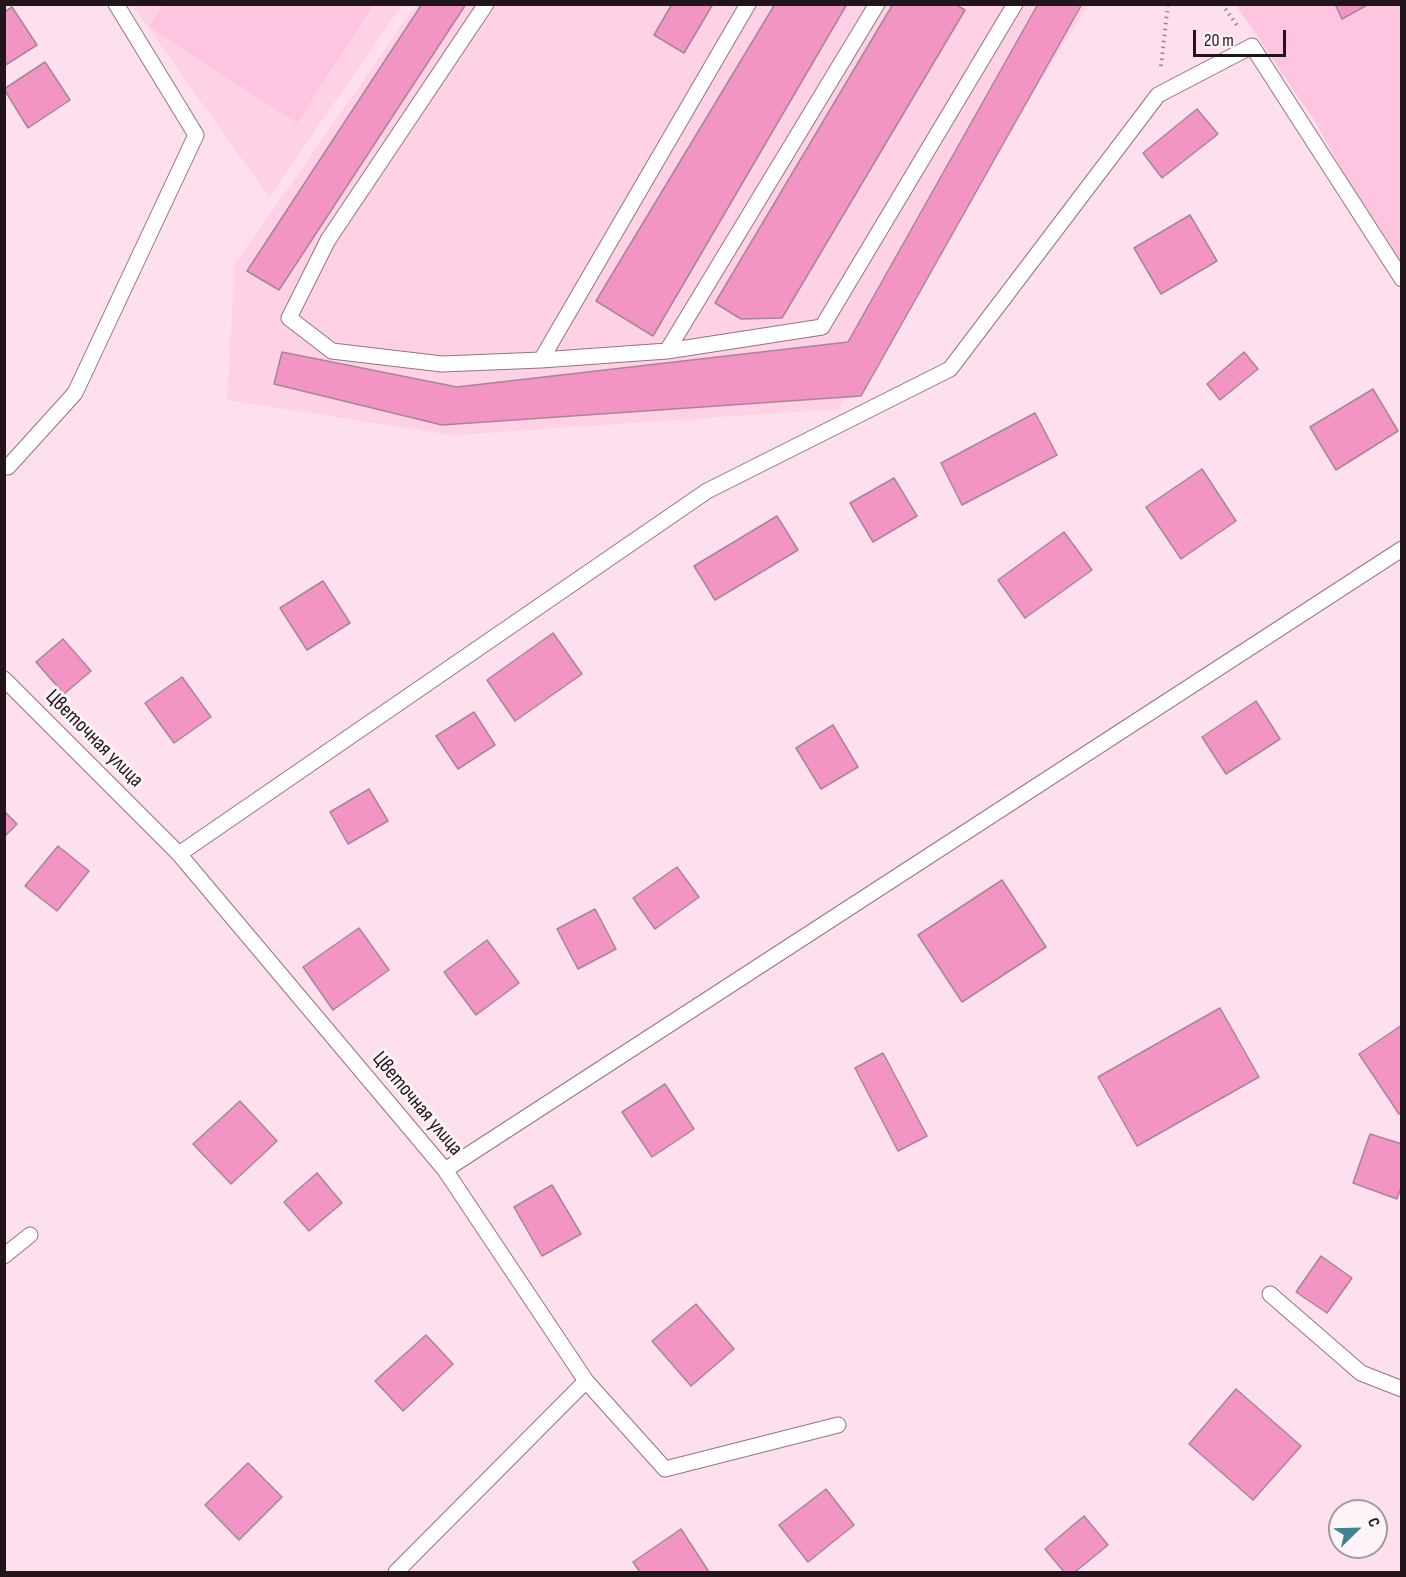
<!DOCTYPE html>
<meta charset="utf-8">
<style>
body{margin:0}
#map{position:relative;width:1406px;height:1577px;overflow:hidden;background:#fedfed;font-family:"Sofia Sans Condensed",sans-serif}
canvas{display:block}
.frame{position:absolute;inset:0;border:6px solid #21141a;pointer-events:none}
.north{position:absolute;left:1328px;top:1499px;width:60px;height:60px;box-sizing:border-box;background:#fcf4f7;border:2px solid #a49a9f;border-radius:50%;rotate:67deg;font-size:16px;font-weight:700;line-height:24px;text-align:center;color:#21141a}
.north::after{content:'';display:block;margin:auto;width:21px;height:27px;background:#3e838f;clip-path:polygon(50% 0,100% 100%,50% 72%,0 100%)}
.scale{position:absolute;left:1193px;top:30px;width:93px;height:27px;box-sizing:border-box;border:3px solid #21141a;border-top:0;padding-left:8px;font-size:18px;line-height:21px;white-space:nowrap;color:#21141a;-webkit-text-stroke:4px #fcf4f7;paint-order:stroke}
</style>
<div id="map">
<canvas width="1406" height="1577"></canvas>
<div class="frame"></div>
<div class="north">С</div>
<div class="scale">20 m</div>
</div>
<script>
const c = document.querySelector('canvas').getContext('2d');
c.lineJoin = 'round';
function paint(path, color) { c.fillStyle = color; c.fill(path, 'evenodd'); }
const shape = rows => new Path2D(rows.map(r => 'M' + r).join(''));
function trace(path, color, width, dash) { c.strokeStyle = color; c.lineWidth = width; c.lineCap = dash ? 'butt' : 'round'; c.setLineDash(dash || []); c.stroke(path); }
function drawText(font, color, halo, rows, align = 'center') {
  c.font = font + ' "Sofia Sans Condensed",sans-serif'; c.lineWidth = 6; c.setLineDash([]); c.textBaseline = 'middle'; c.strokeStyle = halo; c.fillStyle = color; for (const [text, x, y, turn = 0] of rows) {
    c.save(); c.translate(x, y); c.rotate((+turn || 0) * Math.PI / 180); c.textAlign = isNaN(turn) ? turn : align; if (halo) c.strokeText(text, 0, 0); c.fillText(text, 0, 0); c.restore();
  }
}
const built = shape([
 [132,5,402,5,269,197],
 [416,5,1088,5,838,409,453,435,227,400,235,264]
]);
const green = shape([
 [164,4,373,4,373,5,297,123,149,27],
 [1236,5,1401,5,1401,278,1316,123]
]);
const building = shape([
 [422,4,466,4,279,290,247,271,422,4],
 [672,4,713,4,684,53,654,35,672,4],
 [775,4,847,4,653,336,596,301,775,4],
 [893,4,955,4,965,10,782,318,741,319,715,303,893,4],
 [1038,4,1082,4,861,396,442,425,274,384,282,352,457,387,848,342,1038,4],
 [1335,4,1369,4,1342,19,1335,4],
 [12,7,37,45,4,66,4,12,12,7],
 [45,62,70,100,28,128,4,89,45,62],
 [1197,109,1218,134,1162,178,1143,153,1197,109],
 [1190,215,1217,261,1161,294,1134,248,1190,215],
 [1244,352,1258,369,1220,400,1207,384,1244,352],
 [1373,389,1398,431,1336,470,1310,427,1373,389],
 [1035,413,1057,455,962,505,941,463,1035,413],
 [1202,469,1236,521,1181,559,1146,507,1202,469],
 [894,478,917,516,873,542,850,503,894,478],
 [777,516,798,550,715,600,694,566,777,516],
 [1064,532,1092,570,1025,618,998,580,1064,532],
 [323,581,350,623,307,650,280,608,323,581],
 [553,633,582,674,515,721,487,680,553,633],
 [63,639,91,671,64,694,36,662,63,639],
 [182,677,211,717,174,743,145,703,182,677],
 [1256,701,1280,739,1226,774,1202,737,1256,701],
 [474,712,495,745,458,769,436,736,474,712],
 [833,725,858,767,821,789,796,748,833,725],
 [369,789,388,821,348,844,330,812,369,789],
 [4,811,17,824,4,837,4,811],
 [58,846,89,871,57,911,25,886,58,846],
 [677,867,699,897,655,929,633,898,677,867],
 [1002,880,1046,947,962,1002,918,935,1002,880],
 [595,909,616,949,578,969,557,929,595,909],
 [359,928,389,970,333,1010,303,967,359,928],
 [487,940,519,983,476,1015,444,972,487,940],
 [1220,1008,1259,1077,1137,1146,1098,1077,1220,1008],
 [1402,1025,1402,1113,1399,1114,1359,1054,1402,1025],
 [883,1053,927,1136,898,1151,855,1068,883,1053],
 [665,1084,694,1129,652,1157,622,1112,665,1084],
 [240,1101,277,1141,231,1184,193,1144,240,1101],
 [1370,1134,1402,1144,1402,1185,1397,1199,1353,1183,1370,1134],
 [317,1173,342,1203,309,1231,284,1202,317,1173],
 [552,1185,581,1234,542,1256,514,1207,552,1185],
 [1321,1256,1352,1278,1327,1313,1296,1292,1321,1256],
 [696,1304,734,1349,691,1386,652,1341,696,1304],
 [426,1335,453,1364,403,1411,375,1381,426,1335],
 [1236,1389,1301,1446,1253,1500,1189,1444,1236,1389],
 [248,1463,282,1497,239,1540,205,1505,248,1463],
 [826,1489,854,1525,808,1562,779,1525,826,1489],
 [1084,1516,1108,1545,1075,1572,1064,1572,1045,1549,1084,1516],
 [681,1529,709,1572,640,1572,633,1562,681,1529]
]);
const path = shape([
 [1222,4,1239,28],
 [1161,66,1168,4]
]);
const service = shape([
 [486,4,328,240,289,318,332,351,442,364,541,360,667,351,822,327,1015,4],
 [667,351,877,4],
 [541,360,748,4],
 [8,467,75,393,196,135,116,4],
 [4,679,179,854,445,1170,586,1381,396,1572],
 [179,854,707,491,950,369,1158,95,1252,46,1402,279],
 [445,1170,1402,549],
 [4,1256,30,1235],
 [1270,1294,1361,1373,1402,1389],
 [586,1381,665,1469,838,1425]
]);
const streetNames = [
 ["Цветочная улица",94,739,45],
 ["Цветочная улица",417,1104,50]
];
paint(built, '#fed1e5');
paint(green, '#ffc5e0');
paint(building, '#f395c4');
trace(building, '#a88595', 1.5);
trace(service, '#957383', 17);
trace(path, '#9c858f', 4, [1.5, 4.5]);
trace(service, '#fff', 15);
drawText('21px', '#21141a', '#fcf4f7', streetNames);
</script>
